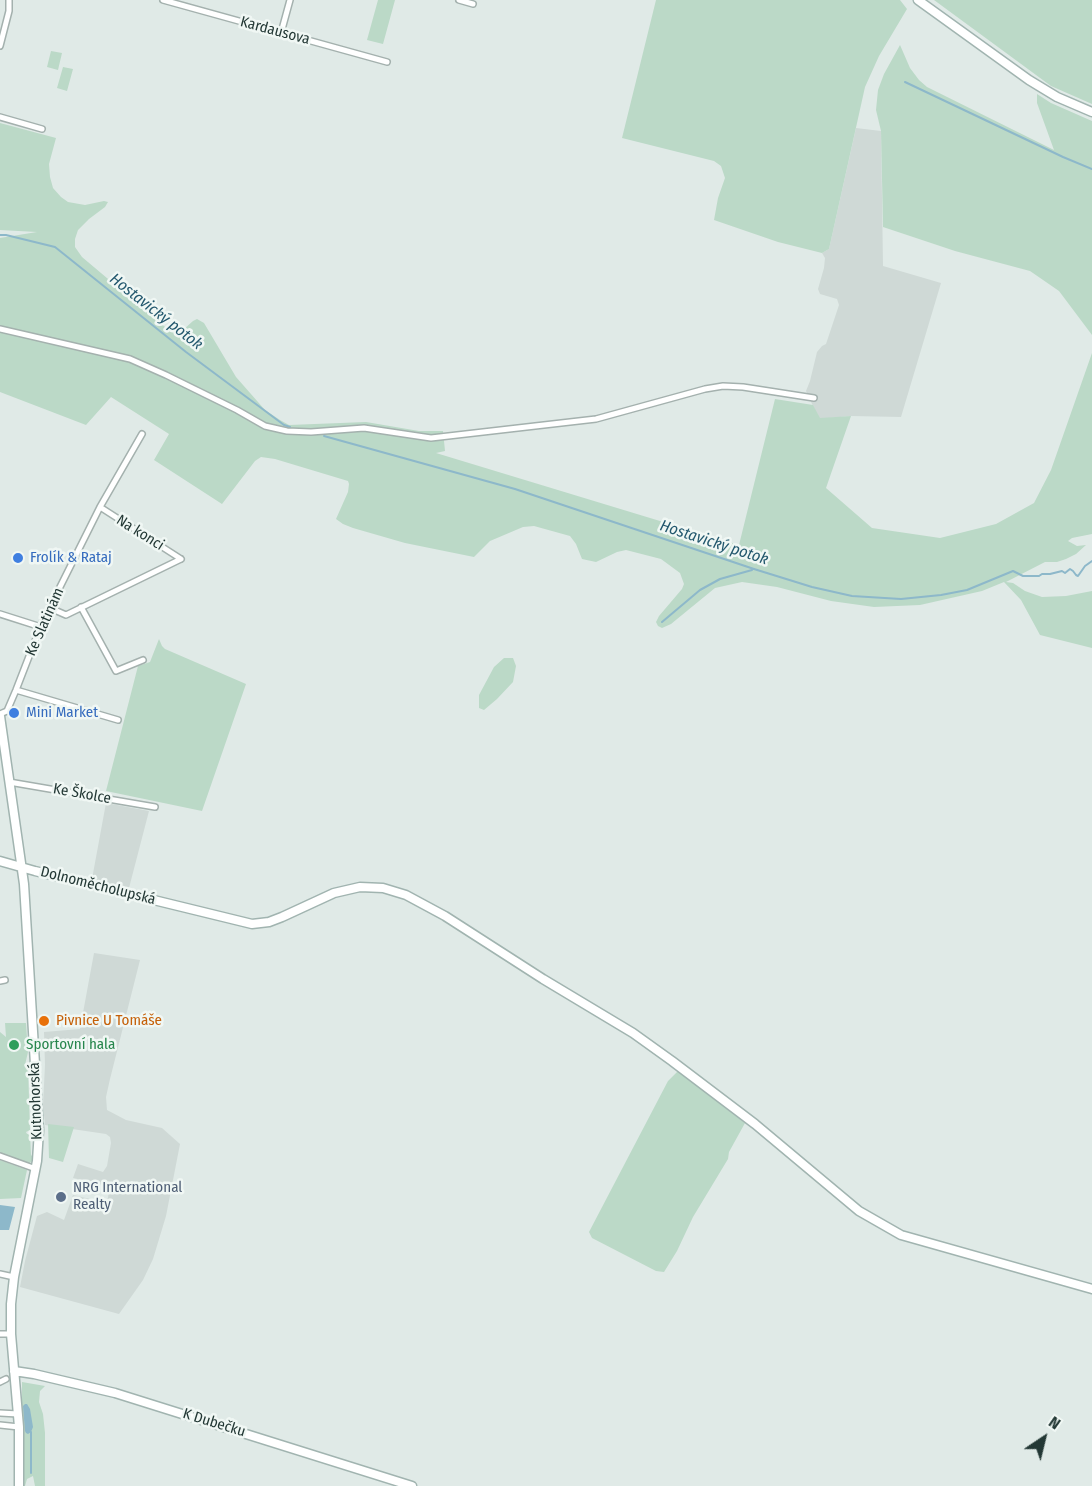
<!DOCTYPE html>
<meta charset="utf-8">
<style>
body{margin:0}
#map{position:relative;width:1092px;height:1486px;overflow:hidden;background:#e0eae7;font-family:"Fira Sans Condensed",sans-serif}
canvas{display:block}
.north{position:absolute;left:1014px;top:1408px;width:60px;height:60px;-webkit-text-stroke:4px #f0f7f4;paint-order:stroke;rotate:35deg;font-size:16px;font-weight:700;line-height:24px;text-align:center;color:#233835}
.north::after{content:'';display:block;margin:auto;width:21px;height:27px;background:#233835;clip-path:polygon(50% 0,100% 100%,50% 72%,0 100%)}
</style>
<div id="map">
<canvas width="1092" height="1486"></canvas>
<div class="north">N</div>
</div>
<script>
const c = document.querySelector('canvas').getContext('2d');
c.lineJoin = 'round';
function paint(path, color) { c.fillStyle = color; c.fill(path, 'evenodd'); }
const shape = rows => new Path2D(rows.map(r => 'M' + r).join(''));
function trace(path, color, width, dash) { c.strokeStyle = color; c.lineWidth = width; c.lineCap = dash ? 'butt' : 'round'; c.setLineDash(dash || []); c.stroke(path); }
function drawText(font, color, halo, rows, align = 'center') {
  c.font = font + ' "Fira Sans Condensed",sans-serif'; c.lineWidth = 5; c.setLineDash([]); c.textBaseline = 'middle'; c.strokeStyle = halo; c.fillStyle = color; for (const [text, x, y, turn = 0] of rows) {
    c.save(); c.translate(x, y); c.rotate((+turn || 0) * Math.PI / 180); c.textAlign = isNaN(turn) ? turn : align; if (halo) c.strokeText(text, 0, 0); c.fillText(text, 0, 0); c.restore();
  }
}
const built = shape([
 [856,128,881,131,883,266,941,283,901,417,851,416,819,419,806,391,810,381,817,352,822,346,826,344,839,305,837,299,820,294,818,289,824,268,825,258,822,253,829,249],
 [106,803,149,811,129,888,92,879],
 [94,953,140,960,110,1079,106,1097,107,1110,126,1120,162,1128,180,1144,166,1216,153,1259,143,1280,119,1314,20,1287,25,1261,37,1216,47,1212,64,1220,73,1195,107,1203,110,1186,73,1178,78,1164,103,1172,107,1166,111,1143,110,1137,106,1134,45,1125,43,1105,45,1065,44,1032,80,1029]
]);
const green = shape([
 [378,0,395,0,383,44,367,40],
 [656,0,900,0,907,9,879,56,865,87,829,249,822,253,778,242,714,220,718,198,725,178,721,166,714,161,622,138],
 [934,0,1092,0,1092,104,1051,86],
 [900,45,910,68,919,80,927,87,1054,150,1037,103,1037,94,1051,103,1092,121,1092,335,1059,291,1030,271,955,251,883,227,881,131,876,110,878,90,884,74],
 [51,51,62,53,58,70,47,67],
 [63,67,73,69,67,91,57,88],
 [0,123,56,138,49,164,50,177,53,188,61,197,68,202,85,205,104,201,108,202,105,207,89,219,78,230,75,239,75,247,82,257,171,332,183,330,193,321,197,319,204,323,236,377,265,410,280,420,289,425,366,422,419,431,443,431,445,451,436,453,739,545,775,399,813,405,820,418,851,416,826,488,872,528,940,538,996,524,1034,503,1051,470,1092,353,1092,534,1072,538,1068,541,1077,546,1086,545,1076,554,1066,559,1057,562,1045,562,1006,582,1013,583,1025,591,1042,597,1066,596,1092,591,1092,648,1040,635,1021,600,1004,582,982,591,920,605,874,607,831,601,777,587,742,582,715,588,671,624,662,628,658,626,656,622,659,616,682,589,684,584,680,573,661,559,626,550,617,552,596,562,582,559,576,544,570,536,534,526,523,527,490,541,474,557,405,543,353,528,343,524,336,519,348,492,349,484,348,481,275,459,261,457,255,461,222,504,154,460,169,434,111,397,86,425,0,392,0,238,37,232,0,230],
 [159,639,162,646,165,649,246,684,202,811,106,791,138,666,150,662],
 [504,658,513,658,516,666,513,682,497,699,484,710,479,708,479,695,494,667],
 [5,1023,26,1023,28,1052,25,1065,28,1066,30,1130,26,1132,27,1134,30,1134,31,1155,33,1157,33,1161,29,1163,0,1153,0,1032,6,1037],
 [678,1071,745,1123,729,1152,728,1159,693,1217,677,1251,664,1272,656,1271,592,1238,589,1232,668,1081],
 [48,1124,74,1127,63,1162,49,1158],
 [0,1160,27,1170,21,1198,0,1199],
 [22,1382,45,1386,40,1391,39,1402,43,1414,45,1433,45,1486,35,1486,33,1476,27,1479,25,1486,22,1486]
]);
const water = shape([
 [0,1205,15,1207,9,1230,0,1230],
 [25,1404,27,1404,30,1409,33,1427,31,1432,28,1434,26,1433,25,1431,23,1406]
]);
const stream = shape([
 [905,82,1063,157,1092,169],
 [0,235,6,235,55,247,186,352,284,425,290,427],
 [324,436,515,489,754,569,812,587,852,596,901,599,941,595,967,590,1013,571,1023,576,1039,576,1042,574,1050,574,1062,571,1065,573,1070,569,1073,571,1076,575,1078,576,1085,566,1092,561],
 [662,622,700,590,720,579,752,570],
 [31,1473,31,1432]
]);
const street = shape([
 [163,0,387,62],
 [459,0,473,4],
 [281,33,290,0],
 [0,46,9,11,9,0],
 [0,117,42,129],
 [0,329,130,359,166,375,237,410,265,426,287,431,311,432,364,428,431,438,596,419,705,389,723,386,743,387,814,398],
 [100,507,181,559],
 [81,607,116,671,143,660],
 [50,608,66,615,181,559],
 [0,614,41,627],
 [16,690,118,720],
 [0,714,7,711,16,690,42,623,100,507,142,434],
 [9,782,155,807],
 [0,981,5,980],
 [0,1156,36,1169],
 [0,1274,14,1277],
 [0,1334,11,1334],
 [0,1382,6,1379],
 [0,1413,18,1414],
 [0,1425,19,1427]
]);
const secondary = shape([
 [918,0,1029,80,1057,97,1092,112],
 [0,716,24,884,39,1130,37,1161,14,1277,11,1304,11,1334,19,1427,19,1486],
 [0,861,35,871,252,924,269,922,282,917,334,893,360,887,383,888,406,895,445,916,543,979,633,1033,672,1061,755,1124,859,1211,901,1235,1092,1289],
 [14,1371,34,1374,115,1393,412,1486]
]);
const markers = [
 [18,558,6,"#3f7fe0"],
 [14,713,6,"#3f7fe0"],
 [44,1021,6,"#e8710a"],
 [14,1045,6,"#2e9e5b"],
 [61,1197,6,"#5c6f8a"]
];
const streetNames = [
 ["Kardausova",275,31,15],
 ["Na konci",140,533,32],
 ["Ke Slatinám",45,622,-66],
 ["Ke Školce",82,794,10],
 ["Dolnoměcholupská",98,886,14],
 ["Kutnohorská",36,1101,-92],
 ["K Dubečku",214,1423,17]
];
const shopNames = [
 ["Frolík & Rataj",30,558],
 ["Mini Market",26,713]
];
const foodNames = [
 ["Pivnice U Tomáše",56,1021]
];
const leisureNames = [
 ["Sportovní hala",26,1045]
];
const serviceNames = [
 ["NRG International",73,1188],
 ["Realty",73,1205]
];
const waterNames = [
 ["Hostavický potok",156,312,38],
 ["Hostavický potok",714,543,18]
];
paint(built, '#cfd9d6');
paint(green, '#bbd9c7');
paint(water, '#8db8ca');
trace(stream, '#8db8ca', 2);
trace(street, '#a4b1ae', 8);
trace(secondary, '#a1b4b0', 11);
trace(street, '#fff', 5);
trace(secondary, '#fff', 8);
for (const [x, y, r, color] of markers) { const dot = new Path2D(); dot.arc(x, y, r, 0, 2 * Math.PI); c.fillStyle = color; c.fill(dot); trace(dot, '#f0f7f4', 2); }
drawText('15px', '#233835', '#f0f7f4', streetNames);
drawText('15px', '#366cbe', '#f0f7f4', shopNames, 'left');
drawText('15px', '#c56008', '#f0f7f4', foodNames, 'left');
drawText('15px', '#27864d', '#f0f7f4', leisureNames, 'left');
drawText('15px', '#4e5e75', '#f0f7f4', serviceNames, 'left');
drawText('italic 16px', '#23586e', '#f0f7f4', waterNames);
</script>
